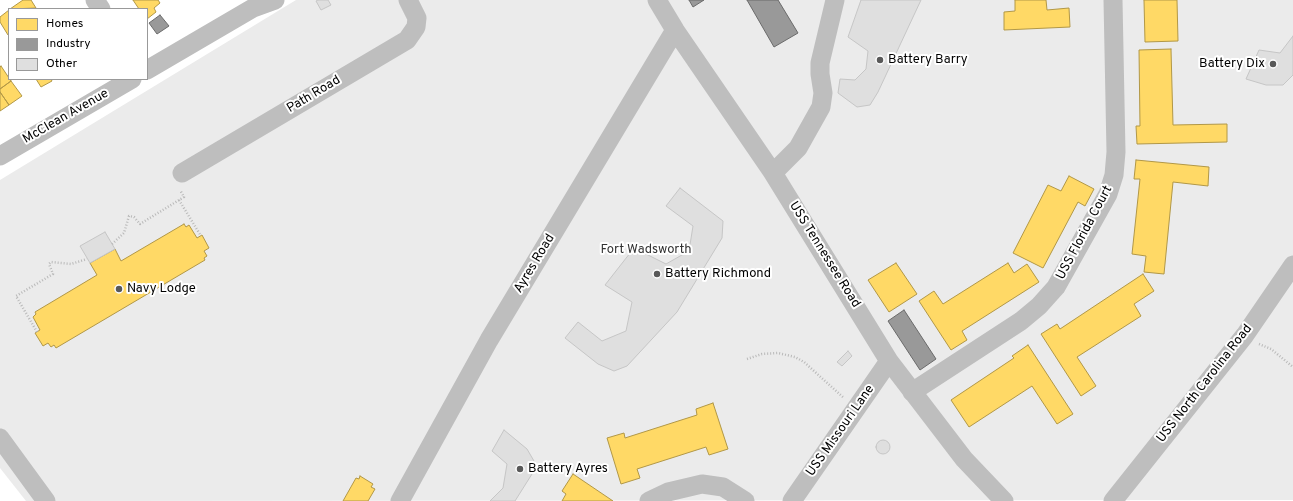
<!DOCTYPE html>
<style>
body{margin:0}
#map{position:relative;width:1293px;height:501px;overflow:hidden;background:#fff;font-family:Overpass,sans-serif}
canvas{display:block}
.legend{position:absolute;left:8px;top:8px;width:140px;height:72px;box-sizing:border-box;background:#fff;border:1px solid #999;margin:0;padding:5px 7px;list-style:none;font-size:12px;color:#000}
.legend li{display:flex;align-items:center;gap:8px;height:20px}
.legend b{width:20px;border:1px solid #999}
</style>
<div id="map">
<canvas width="1293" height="501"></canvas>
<ul class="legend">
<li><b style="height:11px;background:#ffd966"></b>Homes</li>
<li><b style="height:11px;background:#999"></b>Industry</li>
<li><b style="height:11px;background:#dfdfdf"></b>Other</li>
</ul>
</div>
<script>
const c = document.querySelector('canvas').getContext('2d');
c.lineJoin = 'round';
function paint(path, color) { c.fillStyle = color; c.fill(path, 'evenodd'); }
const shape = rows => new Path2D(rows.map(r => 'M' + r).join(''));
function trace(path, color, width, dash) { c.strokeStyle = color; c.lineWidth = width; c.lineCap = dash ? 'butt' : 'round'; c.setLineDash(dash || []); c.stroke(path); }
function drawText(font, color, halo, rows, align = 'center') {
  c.font = font + ' Overpass,sans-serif'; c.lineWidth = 4; c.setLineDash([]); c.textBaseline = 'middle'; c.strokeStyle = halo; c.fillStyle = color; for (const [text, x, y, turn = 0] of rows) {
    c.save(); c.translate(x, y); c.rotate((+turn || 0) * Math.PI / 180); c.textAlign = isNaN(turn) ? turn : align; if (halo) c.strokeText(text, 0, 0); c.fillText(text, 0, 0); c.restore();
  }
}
const green = shape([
 [296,0,1293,0,1293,500,26,501,0,468,0,180]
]);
const homes = shape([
 [23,0,31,0,36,8,10,9,23,0],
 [133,0,158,0,160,3,154,8,156,12,147,19,147,9,139,9,133,0],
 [1015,0,1046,0,1047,10,1069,8,1070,27,1004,30,1004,12,1015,11,1015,0],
 [1144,0,1177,0,1178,41,1145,42,1144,0],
 [9,10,9,34,8,35,0,22,0,17,9,10],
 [1171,49,1173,125,1227,124,1227,142,1137,144,1136,126,1140,126,1139,50,1171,49],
 [1,66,11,81,0,89,0,67,1,66],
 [36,79,51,79,52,81,41,87,36,79],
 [11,81,22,96,9,105,0,92,0,89,11,81],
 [0,92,9,105,0,111,0,92],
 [1136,160,1209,167,1208,186,1173,182,1164,274,1144,272,1146,256,1132,254,1140,179,1134,179,1136,160],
 [1069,176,1094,189,1085,206,1078,202,1043,268,1013,253,1048,185,1061,191,1069,176],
 [184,224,186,227,189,225,197,238,202,235,209,248,204,251,207,256,204,258,205,260,56,348,54,345,51,347,48,343,43,346,35,333,40,330,33,317,36,314,35,312,97,275,90,263,115,249,121,261,184,224],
 [896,263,917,294,889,312,868,280,896,263],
 [1008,263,1014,273,1027,264,1039,282,962,331,967,340,951,350,919,301,934,291,943,304,1008,263],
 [1143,274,1154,291,1134,304,1141,316,1077,357,1096,386,1081,396,1041,334,1057,324,1060,329,1143,274],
 [1028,345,1073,414,1057,424,1032,386,969,427,951,400,1014,358,1012,356,1028,345],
 [713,403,728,449,709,455,706,447,637,469,640,478,621,484,607,438,624,433,625,438,697,415,696,409,713,403],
 [573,474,613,501,562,501,566,494,562,491,573,474],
 [360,476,373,484,371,487,375,489,368,501,343,501,356,478,359,479,360,476]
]);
const industry = shape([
 [689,0,704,0,693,7,689,0],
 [747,0,778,0,798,33,774,47,747,0],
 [160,15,169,26,157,34,149,23,160,15],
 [904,310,936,359,920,370,888,321,904,310]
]);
const building = shape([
 [318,0,328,0,331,5,321,10,316,1,318,0],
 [861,0,921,0,878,92,870,105,857,107,838,93,840,79,855,80,866,69,868,51,848,37,861,0],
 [1293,36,1293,75,1283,85,1266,85,1246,79,1259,50,1280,53,1293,36],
 [680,188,723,221,722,238,677,312,627,366,614,371,598,364,565,338,578,322,602,341,626,331,632,302,605,285,634,248,666,264,689,251,693,226,666,206,680,188],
 [105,232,115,249,90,263,80,246,105,232],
 [848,351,852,356,842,366,837,362,848,351],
 [504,430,527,449,534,461,532,474,515,501,490,501,503,488,507,464,492,451,504,430],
 '876 447a7 7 0 1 1 14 0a7 7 0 1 1-14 0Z'
]);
const path = shape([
 [179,200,201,236],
 [112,244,124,233,129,216,134,217,140,224,184,197,180,190],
 [37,332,16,296,53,274,49,264,51,262,71,264,87,259],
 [1259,344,1271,349,1293,367],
 [747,359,762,354,778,353,795,357,804,362,844,398]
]);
const minor = shape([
 [95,0,101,9],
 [657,0,675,30,773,173,889,361,964,459,1004,501],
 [147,70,253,8,275,0],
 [0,156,132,79],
 [182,173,407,40,416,27,417,18,408,0],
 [773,173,798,148,821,107,823,93,820,74,820,63,835,0],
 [912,392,1021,321,1039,306,1056,287,1108,194,1114,175,1116,152,1113,0],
 [0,438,46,501],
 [400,501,489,340,675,30],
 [649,501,668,492,702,484,723,487,745,501],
 [792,501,889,361],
 [1113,501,1245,335,1293,265]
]);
const markers = [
 [880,60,4,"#595959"],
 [1273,64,4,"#595959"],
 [657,274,4,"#595959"],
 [119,289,4,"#595959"],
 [520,469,4,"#595959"]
];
const poiNames = [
 ["Battery Barry",888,60],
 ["Battery Dix",1265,64,"right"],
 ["Battery Richmond",665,274],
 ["Navy Lodge",127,289],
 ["Battery Ayres",528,469]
];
const streetNames = [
 ["Path Road",314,95,-31],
 ["McClean Avenue",66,117,-30],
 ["USS Florida Court",1085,233,-62],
 ["USS Tennessee Road",824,255,58],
 ["Ayres Road",535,264,-59],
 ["USS North Carolina Road",1205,384,-52],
 ["USS Missouri Lane",841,431,-55]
];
const parkNames = [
 ["Fort Wadsworth",646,250]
];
paint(green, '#ebebeb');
paint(homes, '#ffd966');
trace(homes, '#b29847', 1);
paint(industry, '#999');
trace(industry, '#6b6b6b', 1);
paint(building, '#dfdfdf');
trace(building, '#c6c6c6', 1);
trace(path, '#b9b9b9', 2.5, [1, 2]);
trace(minor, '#bebebe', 19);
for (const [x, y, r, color] of markers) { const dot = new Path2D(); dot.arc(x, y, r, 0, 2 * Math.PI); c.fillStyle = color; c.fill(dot); trace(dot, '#fff', 1.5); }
drawText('13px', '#000', '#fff', poiNames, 'left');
drawText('13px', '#000', '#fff', streetNames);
drawText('13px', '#323232', '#fff', parkNames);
</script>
